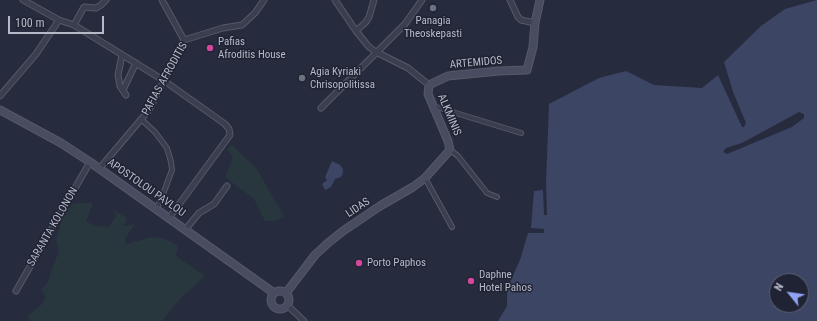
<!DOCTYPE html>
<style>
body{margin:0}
#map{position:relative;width:817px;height:321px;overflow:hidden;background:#262b3d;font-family:"Roboto Condensed",sans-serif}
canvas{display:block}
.north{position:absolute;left:769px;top:273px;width:40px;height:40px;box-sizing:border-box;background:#1f2333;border:1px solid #5b5f6f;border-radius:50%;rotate:300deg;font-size:11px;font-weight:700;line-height:16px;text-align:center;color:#b6b9c8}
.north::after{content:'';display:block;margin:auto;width:14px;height:18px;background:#92a1f1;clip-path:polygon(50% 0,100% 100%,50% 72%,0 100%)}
.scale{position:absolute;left:8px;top:16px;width:96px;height:18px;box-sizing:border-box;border:2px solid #b6b9c8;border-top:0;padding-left:5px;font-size:12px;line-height:14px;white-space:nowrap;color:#b6b9c8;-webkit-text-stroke:3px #1f2333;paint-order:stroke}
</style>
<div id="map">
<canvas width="817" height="321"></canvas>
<div class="north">N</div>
<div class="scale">100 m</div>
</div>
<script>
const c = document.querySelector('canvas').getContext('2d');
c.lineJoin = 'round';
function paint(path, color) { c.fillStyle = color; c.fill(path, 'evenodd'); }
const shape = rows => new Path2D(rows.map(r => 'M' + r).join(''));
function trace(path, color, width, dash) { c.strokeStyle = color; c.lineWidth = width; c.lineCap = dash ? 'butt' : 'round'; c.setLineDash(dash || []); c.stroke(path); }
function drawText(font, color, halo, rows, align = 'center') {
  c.font = font + ' "Roboto Condensed",sans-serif'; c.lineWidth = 3; c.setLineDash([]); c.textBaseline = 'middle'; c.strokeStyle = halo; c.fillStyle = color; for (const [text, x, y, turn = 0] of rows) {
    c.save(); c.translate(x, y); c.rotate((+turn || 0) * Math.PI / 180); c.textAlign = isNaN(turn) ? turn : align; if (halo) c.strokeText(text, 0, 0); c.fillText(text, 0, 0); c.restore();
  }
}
const green = shape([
 [231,144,256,168,284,216,275,221,265,221,254,199,225,177,233,157,227,150],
 [83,203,93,203,86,221,97,227,103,226,108,228,116,216,115,211,127,218,123,226,132,225,136,223,125,238,126,244,152,237,164,238,178,246,176,256,205,276,179,300,162,321,30,321,28,316,41,305,46,297,41,290,47,283,59,251,56,240,63,216,72,204]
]);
const water = shape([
 [817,0,817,321,498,321,507,306,507,289,520,260,528,233,544,233,544,229,531,228,534,191,543,190,544,215,547,215,546,182,549,104,599,78,626,71,654,85,702,88,718,75,742,127,744,127,746,123,733,92,724,62,761,26,785,9],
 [777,281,801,281,801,305,777,305],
 [332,161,340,165,343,169,343,173,341,177,335,179,331,187,325,190,322,184,327,180,325,177]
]);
const pier = shape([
 [799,112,804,114,804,118,792,127,727,154,723,152,726,148,742,143]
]);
const pedestrian = shape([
 [433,106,521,133],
 [142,120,155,132,167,148,171,162,172,170,162,197,156,209],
 [450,150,458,156,487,193,497,197],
 [425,178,452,227]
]);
const minor = shape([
 [23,0,59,20,74,25,163,80,225,124,229,129,230,135,169,218],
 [162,0,184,40],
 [335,0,356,31,369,47,376,52,408,68,429,85],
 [510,0,518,17,521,20,535,23],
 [74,25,84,7,96,8,101,5,106,0],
 [356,31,366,22,369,17,374,0],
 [122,55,118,75,120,86,126,95],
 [123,90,136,63],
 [0,96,36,54,59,20],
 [321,108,405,24,422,0],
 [99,169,149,110,184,40,223,28,242,25,255,13,264,0],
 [185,230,199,213,214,204,227,186],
 [16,291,90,162],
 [287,305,304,321]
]);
const secondary = shape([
 [0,110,61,143,90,162,274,293],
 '271 300a9 9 0 1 1 18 0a9 9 0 1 1-18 0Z',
 [286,293,315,255,328,243,343,231,380,206,413,187,425,178,450,150,448,141,428,94,429,85,448,76,499,71,527,70,533,47,535,23,540,0]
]);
const markers = [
 [433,8,4,"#6b7280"],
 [210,48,4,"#d1479c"],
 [302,78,4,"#6b7280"],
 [359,263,4,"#d1479c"],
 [471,281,4,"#d1479c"]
];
const poiNames = [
 ["Panagia",433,21,"center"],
 ["Theoskepasti",433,34,"center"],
 ["Pafias",218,42],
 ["Afroditis House",218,55],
 ["Agia Kyriaki",310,72],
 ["Chrisopolitissa",310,85],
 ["Porto Paphos",367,263],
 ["Daphne",479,275],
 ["Hotel Pahos",479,288]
];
const streetNames = [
 ["ARTEMIDOS",476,63,-5],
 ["PAFIAS AFRODITIS",165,79,-61],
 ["ALKMINIS",449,115,67],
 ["APOSTOLOU PAVLOU",146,188,35],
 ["LIDAS",358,208,-34],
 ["SARANTA KOLONON",53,227,-60]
];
paint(green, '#28373e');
paint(water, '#3d4565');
paint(pier, '#262b3d');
trace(pedestrian, '#555968', 6);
trace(minor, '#555968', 7);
trace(secondary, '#555968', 9);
trace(pedestrian, '#3a3e4e', 4);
trace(minor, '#3a3e4e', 5);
trace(secondary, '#484c60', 7);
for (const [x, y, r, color] of markers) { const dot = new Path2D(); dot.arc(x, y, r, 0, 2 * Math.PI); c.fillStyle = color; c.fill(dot); trace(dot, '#1f2333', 1.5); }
drawText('11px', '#b6b9c8', '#1f2333', poiNames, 'left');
drawText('11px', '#b6b9c8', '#1f2333', streetNames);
</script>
